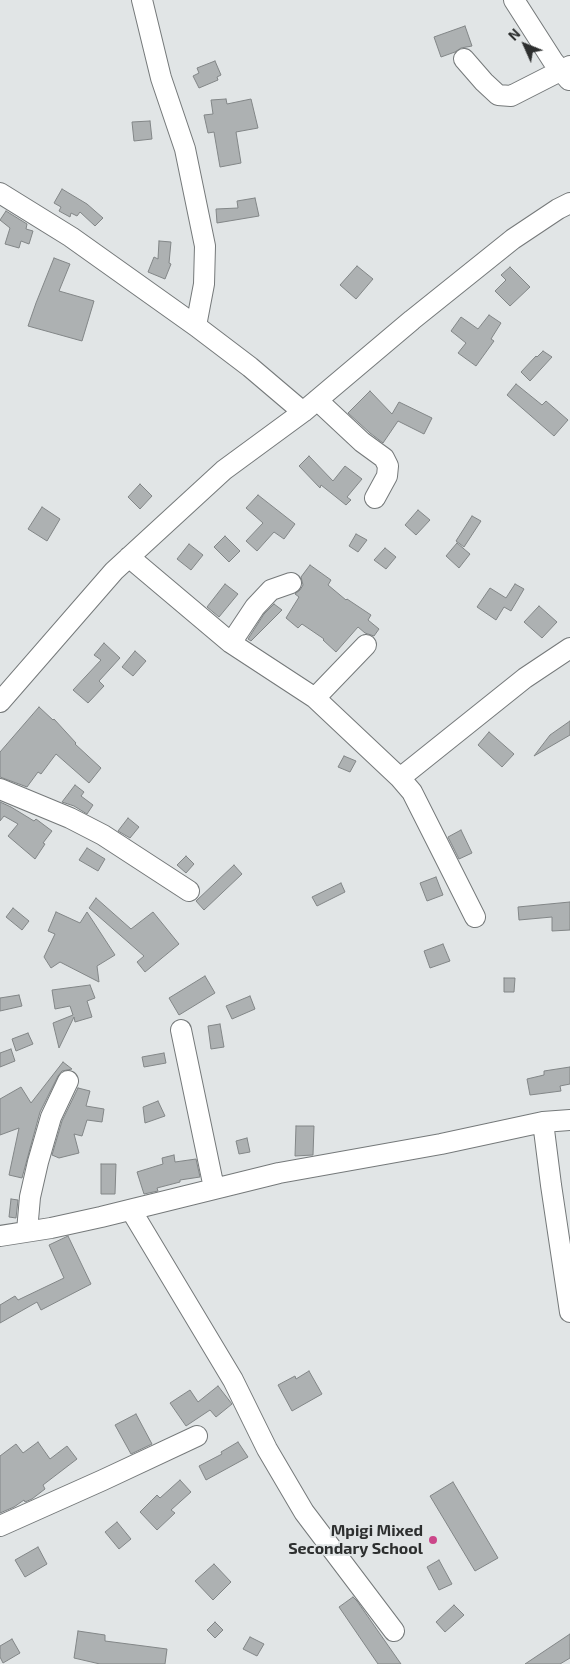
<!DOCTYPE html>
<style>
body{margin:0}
#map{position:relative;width:570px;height:1664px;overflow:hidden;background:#e1e5e6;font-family:"Exo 2",sans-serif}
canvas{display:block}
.north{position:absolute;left:500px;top:20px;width:50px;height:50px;-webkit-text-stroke:4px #e1e5e6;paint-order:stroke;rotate:314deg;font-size:14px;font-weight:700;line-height:20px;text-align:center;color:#2d2f2f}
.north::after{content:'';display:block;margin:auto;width:18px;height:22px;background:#2d2f2f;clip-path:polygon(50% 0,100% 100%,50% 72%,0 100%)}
</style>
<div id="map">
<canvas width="570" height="1664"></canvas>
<div class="north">N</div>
</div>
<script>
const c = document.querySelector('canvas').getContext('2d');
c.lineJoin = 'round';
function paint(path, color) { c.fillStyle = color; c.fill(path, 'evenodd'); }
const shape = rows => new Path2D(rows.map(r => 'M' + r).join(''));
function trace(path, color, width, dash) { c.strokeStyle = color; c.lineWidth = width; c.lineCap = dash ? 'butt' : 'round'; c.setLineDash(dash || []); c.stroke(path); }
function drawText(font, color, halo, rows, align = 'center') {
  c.font = font + ' "Exo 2",sans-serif'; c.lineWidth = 4; c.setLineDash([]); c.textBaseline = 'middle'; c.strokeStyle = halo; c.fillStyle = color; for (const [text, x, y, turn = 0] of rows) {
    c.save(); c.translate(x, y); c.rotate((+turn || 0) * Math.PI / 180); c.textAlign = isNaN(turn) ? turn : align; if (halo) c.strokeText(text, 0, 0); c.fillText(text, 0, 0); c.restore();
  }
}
const building = shape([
 [465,26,472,46,461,48,455,52,441,57,434,37,465,26],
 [215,61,221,75,217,77,218,80,199,88,193,76,199,73,197,68,215,61],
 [226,99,227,104,251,99,258,128,236,132,241,163,220,167,214,132,208,133,204,115,213,114,211,100,226,99],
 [150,121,152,139,134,141,132,122,150,121],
 [62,189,87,204,103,218,95,226,80,212,77,216,71,213,70,217,59,211,61,207,54,203,62,189],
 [255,198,259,216,217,223,216,209,238,208,237,201,255,198],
 [6,211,27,224,26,229,33,231,29,244,21,241,19,248,5,244,10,228,0,220,6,211],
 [159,241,171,242,169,263,171,264,165,279,148,272,154,257,158,259,159,241],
 [54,258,70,264,59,291,94,301,82,341,28,326,36,303,54,258],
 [357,266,373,279,356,299,340,285,357,266],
 [510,267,530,287,510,306,495,291,506,280,501,275,510,267],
 [489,315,501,323,491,339,494,341,476,366,458,353,466,343,451,331,461,317,478,329,489,315],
 [543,351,552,357,530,381,521,372,536,356,537,357,543,351],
 [516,384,542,405,546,401,568,420,554,436,507,395,516,384],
 [370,391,392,414,399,402,432,418,424,434,398,421,383,443,370,433,348,413,370,391],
 [309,456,333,481,345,466,362,479,347,497,351,500,346,505,321,485,320,488,299,466,309,456],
 [140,484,152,496,140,509,128,497,140,484],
 [258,495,295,524,284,539,274,532,257,551,246,541,263,523,246,508,258,495],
 [42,507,60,519,47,541,28,529,42,507],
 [418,510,430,520,416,535,405,525,418,510],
 [472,516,481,521,464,547,456,541,472,516],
 [356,534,367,540,358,552,349,546,356,534],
 [225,536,240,551,229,562,214,547,225,536],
 [457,543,470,554,459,568,446,556,457,543],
 [189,544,203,555,191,570,177,559,189,544],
 [385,548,396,557,386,569,374,560,385,548],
 [310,565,331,580,328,585,346,600,347,599,371,615,368,620,379,629,374,636,365,633,358,627,336,652,323,640,324,639,302,624,298,628,286,618,299,597,295,594,300,590,303,585,301,577,310,565],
 [225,584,238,594,219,617,207,607,225,584],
 [515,584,524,589,511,611,504,607,496,620,477,607,490,588,506,598,515,584],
 [274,604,282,610,251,641,248,639,264,614,274,604],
 [539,606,557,622,542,638,524,622,539,606],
 [104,643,120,658,99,681,104,686,88,703,73,690,101,660,94,655,104,643],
 [135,651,146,661,133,676,122,667,135,651],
 [39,707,53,720,54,719,76,743,75,744,101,768,89,783,56,754,41,774,38,772,27,787,0,777,0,752,39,707],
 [570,721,570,735,534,756,550,735,570,721],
 [489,732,514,754,502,767,478,745,489,732],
 [344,756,356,761,350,772,338,767,344,756],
 [75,785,84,792,81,796,93,805,87,814,74,806,62,802,75,785],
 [0,802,11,807,34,821,36,819,52,831,43,843,45,844,35,859,8,836,18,824,4,816,0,821,0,802],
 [128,818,139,827,130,838,118,831,128,818],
 [461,830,472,853,459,859,448,837,461,830],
 [87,848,105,859,98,871,79,860,87,848],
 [186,856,194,864,186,873,177,865,186,856],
 [234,865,242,874,204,910,196,901,234,865],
 [436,877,443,895,427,901,420,883,436,877],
 [341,883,345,892,317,906,312,897,341,883],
 [96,898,131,929,153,912,179,944,145,972,137,962,144,956,89,908,96,898],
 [570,902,570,930,552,931,552,917,519,920,518,907,570,902],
 [13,908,29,921,22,930,6,917,13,908],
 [56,912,80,923,87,912,115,955,97,966,99,982,60,962,51,968,44,957,55,934,48,931,56,912],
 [443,944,450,961,430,968,424,951,443,944],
 [205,976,215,993,179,1015,169,998,205,976],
 [504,978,515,978,514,992,504,992,504,978],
 [90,985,95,998,87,1001,92,1017,75,1022,74,1017,59,1048,53,1023,73,1015,70,1006,55,1009,52,990,90,985],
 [19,995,22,1006,0,1011,0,998,19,995],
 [250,996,255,1009,232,1019,226,1006,250,996],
 [220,1024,224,1047,211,1049,208,1026,220,1024],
 [28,1033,33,1044,16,1051,12,1039,28,1033],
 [11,1049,15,1061,0,1067,0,1053,11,1049],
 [164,1053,166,1063,144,1067,142,1057,164,1053],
 [63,1062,72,1069,62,1071,58,1076,40,1112,22,1178,9,1175,19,1128,0,1135,0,1099,21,1087,31,1103,63,1062],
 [570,1067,570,1084,560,1086,561,1091,530,1095,527,1079,544,1075,544,1071,570,1067],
 [78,1088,90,1091,86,1106,104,1109,102,1122,87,1120,82,1136,74,1134,79,1153,59,1158,52,1155,62,1121,78,1088],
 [158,1101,165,1116,145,1123,143,1107,158,1101],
 [296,1126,314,1126,313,1155,295,1156,296,1126],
 [247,1138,250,1152,239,1154,236,1141,247,1138],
 [174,1155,175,1162,196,1159,200,1177,180,1180,180,1182,157,1188,158,1191,144,1194,137,1172,163,1164,162,1158,174,1155],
 [101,1164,116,1164,115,1194,101,1194,101,1164],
 [11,1199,18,1200,16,1218,9,1217,11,1199],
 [68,1236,91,1284,41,1310,37,1302,0,1323,0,1305,15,1296,18,1300,64,1278,49,1245,68,1236],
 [309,1371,322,1394,292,1411,278,1385,295,1376,296,1379,309,1371],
 [218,1386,232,1404,216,1417,210,1410,186,1426,170,1403,190,1390,198,1402,218,1386],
 [136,1414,152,1444,131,1454,115,1425,136,1414],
 [38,1442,50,1459,67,1446,77,1459,43,1485,45,1489,32,1499,25,1502,24,1500,14,1507,0,1513,0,1456,16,1444,23,1453,38,1442],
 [238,1442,248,1457,206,1480,199,1466,222,1454,221,1452,238,1442],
 [180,1480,191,1492,171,1510,175,1513,157,1530,140,1512,157,1495,160,1498,180,1480],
 [453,1482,498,1558,475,1571,430,1496,453,1482],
 [117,1522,131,1539,119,1549,105,1532,117,1522],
 [38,1547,47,1564,25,1577,15,1560,38,1547],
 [439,1560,452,1584,439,1590,427,1567,439,1560],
 [214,1564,231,1582,213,1600,195,1581,214,1564],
 [353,1597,357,1601,401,1664,378,1664,339,1607,353,1597],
 [454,1605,464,1615,445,1632,436,1622,454,1605],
 [215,1622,223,1630,215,1638,207,1630,215,1622],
 [78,1631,105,1635,105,1641,167,1649,165,1664,100,1664,74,1658,78,1631],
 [570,1634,570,1658,560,1664,525,1664,570,1634],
 [250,1637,264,1644,257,1656,243,1649,250,1637],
 [12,1639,20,1653,3,1663,0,1657,0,1646,12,1639]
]);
const minor = shape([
 [142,0,161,78,185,149,205,246,204,284,196,326],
 [514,0,553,61,569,80],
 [464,59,484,82,498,95,511,96,570,66],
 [0,193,71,237,196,326,250,367,303,412],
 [317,400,362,442,384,458,388,466,387,476,375,498],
 [129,557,231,643,315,698,400,778,412,792,475,917],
 [231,643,255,607,271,590,291,583],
 [315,698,366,645],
 [0,702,114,571,224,470,303,412,412,320,513,239,558,209,570,203],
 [400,778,525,678,570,648],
 [0,789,70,818,103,835,189,891],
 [181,1030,214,1188],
 [543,1122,551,1185,570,1312],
 [131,1210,233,1380,267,1449,304,1512,394,1631],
 [27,1231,30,1197,38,1162,51,1117,68,1081],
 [0,1236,51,1228,101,1217,279,1173,441,1144,543,1122,570,1120],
 [0,1526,103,1480,197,1436]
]);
const markers = [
 [433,1540,5,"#cb4689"]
];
const poiNames = [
 ["Mpigi Mixed",423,1531],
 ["Secondary School",423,1549]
];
paint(building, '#adb1b2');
trace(building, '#828687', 1);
trace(minor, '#75797a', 22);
trace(minor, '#fff', 20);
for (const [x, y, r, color] of markers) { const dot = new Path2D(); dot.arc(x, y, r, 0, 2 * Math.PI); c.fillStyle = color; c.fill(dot); trace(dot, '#e1e5e6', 2); }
drawText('bold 16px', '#2d2f2f', '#e1e5e6', poiNames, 'right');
</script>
